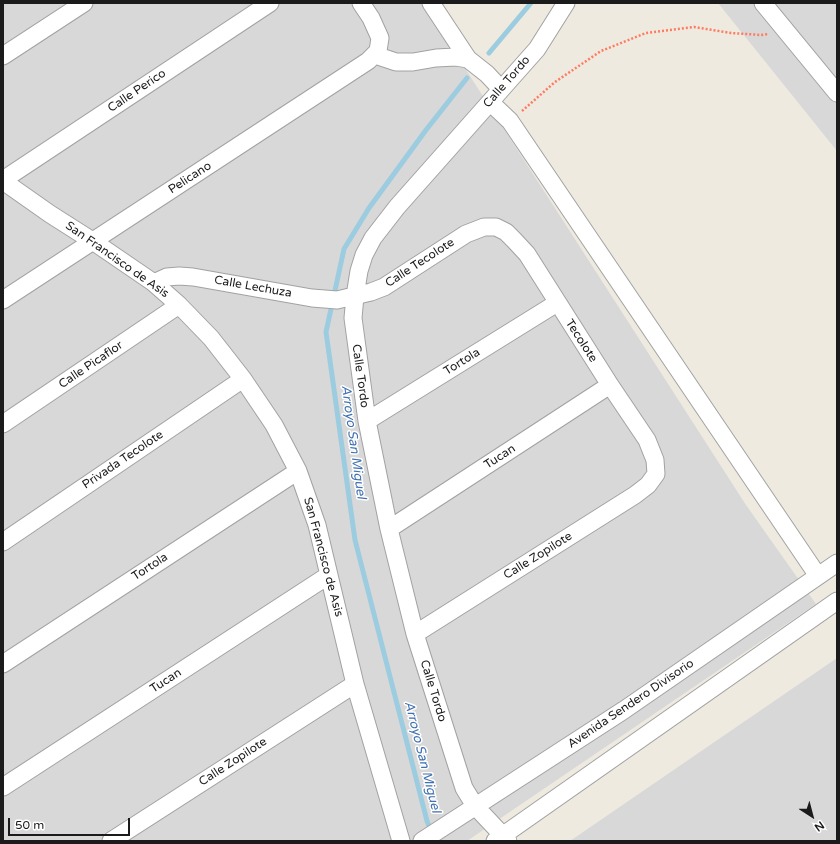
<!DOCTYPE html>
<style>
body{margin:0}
#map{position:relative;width:840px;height:844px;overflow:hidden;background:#eeeae0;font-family:"Varela Round",sans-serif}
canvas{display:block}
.frame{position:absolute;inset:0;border:4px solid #1b1b1b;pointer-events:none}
.north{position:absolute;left:792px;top:796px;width:40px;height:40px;-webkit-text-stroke:3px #fff;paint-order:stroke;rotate:144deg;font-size:11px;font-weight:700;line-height:16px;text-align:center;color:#1b1b1b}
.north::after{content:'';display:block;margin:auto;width:14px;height:18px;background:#1b1b1b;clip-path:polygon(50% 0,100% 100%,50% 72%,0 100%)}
.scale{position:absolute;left:8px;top:818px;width:122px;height:18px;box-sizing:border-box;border:2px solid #1b1b1b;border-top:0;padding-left:5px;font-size:12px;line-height:14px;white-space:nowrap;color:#1b1b1b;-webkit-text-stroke:3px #fff;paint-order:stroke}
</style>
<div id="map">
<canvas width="840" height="844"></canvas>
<div class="frame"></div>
<div class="north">N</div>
<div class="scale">50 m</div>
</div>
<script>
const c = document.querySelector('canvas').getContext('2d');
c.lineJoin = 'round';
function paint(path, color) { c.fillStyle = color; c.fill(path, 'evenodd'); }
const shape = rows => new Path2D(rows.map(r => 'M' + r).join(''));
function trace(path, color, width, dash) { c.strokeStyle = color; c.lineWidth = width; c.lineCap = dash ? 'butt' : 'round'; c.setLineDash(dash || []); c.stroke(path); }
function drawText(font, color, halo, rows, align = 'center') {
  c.font = font + ' "Varela Round",sans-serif'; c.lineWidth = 3; c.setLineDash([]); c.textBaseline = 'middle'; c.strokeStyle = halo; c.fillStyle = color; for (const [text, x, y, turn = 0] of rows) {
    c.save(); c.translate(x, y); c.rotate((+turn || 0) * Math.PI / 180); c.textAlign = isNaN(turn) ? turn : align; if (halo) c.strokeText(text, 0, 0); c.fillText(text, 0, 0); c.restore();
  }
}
const residential = shape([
 [3,3,423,3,746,505,816,604,467,841,3,841],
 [718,3,837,3,837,151],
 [837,658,837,841,570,841]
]);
const stream = shape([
 [489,53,531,3],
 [431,831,427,821,355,540,326,332,344,249,369,208,426,130,467,78]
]);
const path = shape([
 [522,111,555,82,601,51,646,33,694,27,731,33,761,35,768,34]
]);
const minor = shape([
 [431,3,468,59],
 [763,3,837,93],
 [375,55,396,62,413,62,436,58,456,57,468,59,487,74,501,89],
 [3,56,84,3],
 [490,102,510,121,818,576],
 [3,180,270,3],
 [3,181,50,214,94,242,154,283,179,305,211,338,243,379,274,425,298,471,317,525,355,684,401,841],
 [154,283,167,277,179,276,193,277,312,298,337,300,371,292,384,287,466,234,484,227,496,227,506,232,514,240,527,254,610,385,647,440,655,460,656,474,648,485,635,495,415,634],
 [3,300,368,61,378,51,380,38,371,18,361,3],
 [367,421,557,303],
 [3,424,179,305],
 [389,529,610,385],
 [3,542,243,379],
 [3,664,298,471],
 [3,787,329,575],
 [111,841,355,684],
 [422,841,624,710,837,563],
 [495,841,837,601],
 [508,841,475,806,464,788,415,634,389,529,367,421,353,318,355,296,359,271,364,255,373,238,397,207,537,49,566,3]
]);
const streetNames = [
 ["Calle Tordo",507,82,-49],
 ["Calle Perico",137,91,-34],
 ["Pelicano",190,178,-33],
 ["San Francisco de Asis",117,260,35],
 ["Calle Tecolote",420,263,-33],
 ["Calle Lechuza",253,287,10],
 ["Tecolote",581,341,57],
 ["Tortola",462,362,-32],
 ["Calle Picaflor",91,365,-34],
 ["Calle Tordo",360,376,82],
 ["Tucan",500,457,-33],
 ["Privada Tecolote",123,460,-34],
 ["Calle Zopilote",538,556,-32],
 ["San Francisco de Asis",323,557,75],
 ["Tortola",150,567,-33],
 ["Tucan",166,681,-33],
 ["Calle Tordo",433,691,73],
 ["Avenida Sendero Divisorio",631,704,-34],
 ["Calle Zopilote",233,762,-33]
];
const waterNames = [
 ["Arroyo San Miguel",353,442,82],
 ["Arroyo San Miguel",422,757,76]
];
paint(residential, '#d9d8d8');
trace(stream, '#9ccce0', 5);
trace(minor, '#a2a2a2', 19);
trace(path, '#ff7b60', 2.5, [2, 2]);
trace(minor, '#fff', 17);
drawText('12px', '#1b1b1b', '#fff', streetNames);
drawText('italic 13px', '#4171b1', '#fff', waterNames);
</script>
